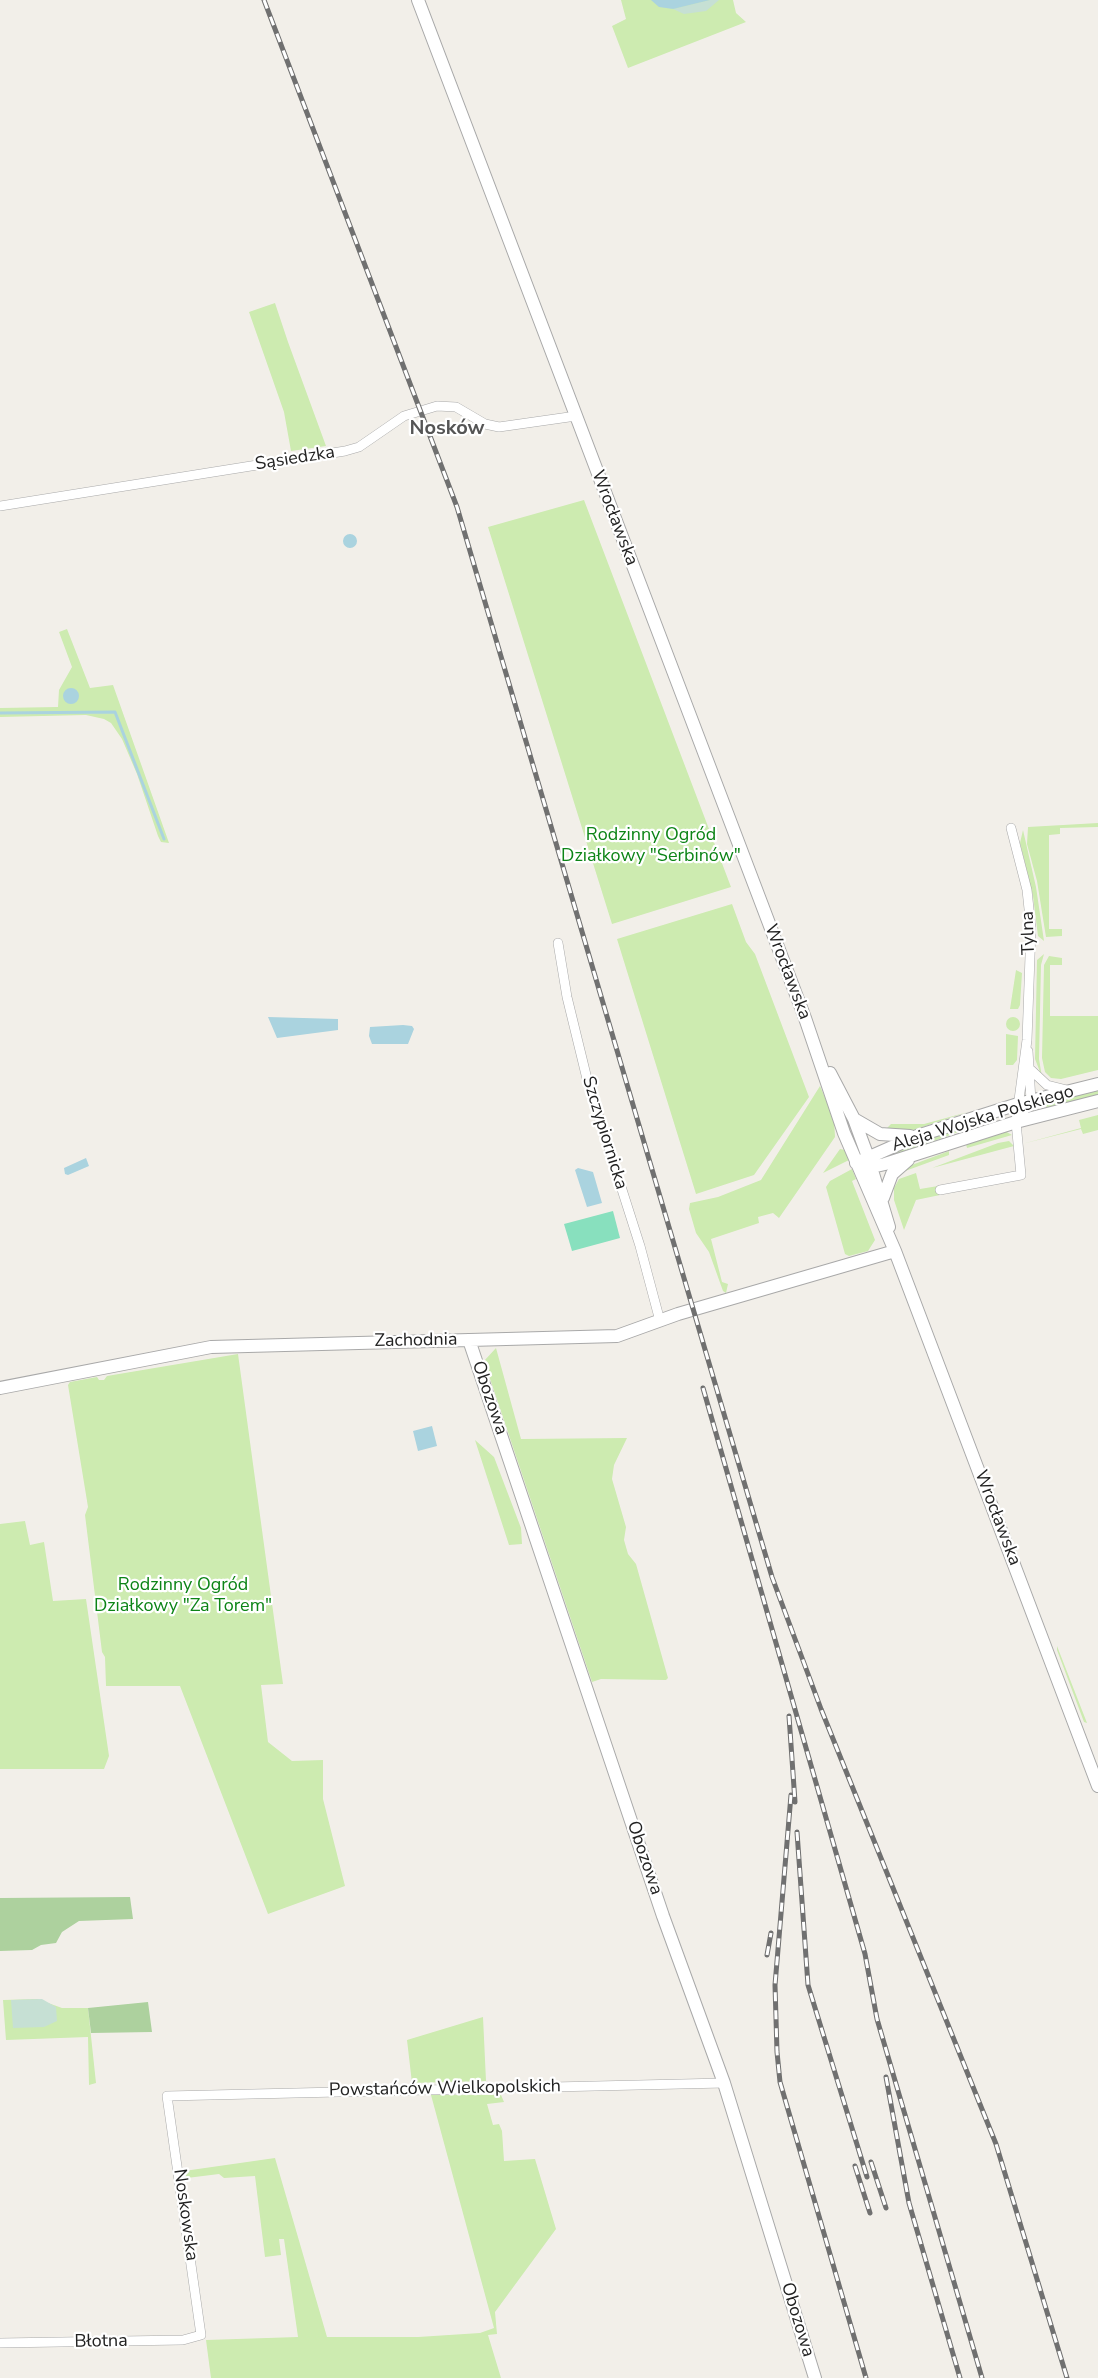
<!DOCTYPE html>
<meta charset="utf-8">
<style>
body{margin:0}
canvas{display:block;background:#f2efe9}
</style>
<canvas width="1098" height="2378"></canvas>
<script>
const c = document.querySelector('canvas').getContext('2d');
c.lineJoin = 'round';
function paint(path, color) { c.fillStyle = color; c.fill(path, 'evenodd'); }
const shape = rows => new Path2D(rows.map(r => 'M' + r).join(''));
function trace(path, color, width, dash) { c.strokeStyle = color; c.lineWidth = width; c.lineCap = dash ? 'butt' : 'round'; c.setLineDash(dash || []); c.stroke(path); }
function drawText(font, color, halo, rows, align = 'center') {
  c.font = font + ' "Nunito Sans",sans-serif'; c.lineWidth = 4.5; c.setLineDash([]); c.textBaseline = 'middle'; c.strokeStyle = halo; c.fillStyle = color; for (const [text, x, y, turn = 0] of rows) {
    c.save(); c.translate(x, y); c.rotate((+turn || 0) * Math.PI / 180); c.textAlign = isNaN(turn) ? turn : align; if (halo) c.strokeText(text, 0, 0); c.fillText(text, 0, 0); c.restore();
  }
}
const grass = shape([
 [621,0,733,0,736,13,746,22,628,68,612,26,626,19],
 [275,303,288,342,326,446,291,451,284,412,249,312],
 [584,500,731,887,612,924,488,527],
 [67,629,90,688,113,685,169,843,161,842,158,836,137,774,122,739,111,723,104,719,86,715,0,717,0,708,58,707,59,690,72,667,59,632],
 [1098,823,1098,827,1060,828,1060,834,1049,835,1049,929,1062,929,1062,936,1046,937,1037,881,1027,844,1028,827],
 [1023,830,1036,887,1044,941,1038,936,1033,896,1020,843],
 [732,904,746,942,755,954,809,1097,754,1175,696,1194,617,939],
 [1044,954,1041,965,1039,1059,1042,1077,1035,1059,1037,960],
 [1049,956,1062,958,1062,965,1050,965,1050,1016,1098,1016,1098,1070,1061,1079,1051,1078,1045,1072,1042,1058,1044,965],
 [1016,970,1022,973,1020,1005,1018,1009,1010,1009],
 '1006 1024a7 7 0 1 1 14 0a7 7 0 1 1-14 0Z',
 [1006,1034,1018,1036,1017,1060,1013,1065,1006,1065],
 [820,1086,834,1119,835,1137,779,1218,773,1213,758,1217,759,1223,711,1239,722,1282,728,1284,726,1293,723,1291,709,1252,696,1233,689,1209,690,1203,718,1197,761,1180],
 [1098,1089,1098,1096,1047,1108,1045,1102],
 [968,1112,907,1132,886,1129,891,1124,924,1124],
 [1003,1115,889,1158,887,1152,983,1120],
 [1098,1115,1098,1130,1083,1134,1081,1129,1022,1144,1081,1128,1079,1120],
 [1005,1131,1012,1135,967,1148,966,1144],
 [1009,1141,1014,1146,932,1168,998,1143],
 [840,1149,845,1150,849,1160,823,1173],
 [949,1151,949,1155,897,1174,909,1166],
 [852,1169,856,1179,852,1181,875,1240,868,1251,849,1256,845,1254,826,1187,830,1181],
 [916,1173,920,1189,938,1186,940,1195,916,1200,904,1230,894,1200,894,1188,899,1179],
 [496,1348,521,1439,627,1438,614,1465,612,1479,626,1527,624,1540,628,1554,636,1564,668,1678,666,1680,601,1679,592,1682,484,1361],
 [238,1354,283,1684,261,1685,268,1742,292,1761,323,1760,323,1799,345,1886,268,1914,180,1686,106,1686,105,1657,102,1652,85,1515,88,1507,68,1385,70,1382,97,1377,99,1380,104,1380,107,1376],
 [475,1440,494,1457,521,1528,522,1544,509,1545],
 [25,1521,30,1545,44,1542,53,1601,86,1599,109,1756,104,1769,0,1769,0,1524],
 [1057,1646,1087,1723,1084,1722,1057,1650],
 [37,1999,62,2008,88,2008,96,2083,89,2085,88,2037,6,2040,3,2000],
 [483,2017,486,2081,412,2083,407,2040],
 [431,2095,501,2095,504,2102,487,2104,493,2125,499,2124,502,2131,504,2161,535,2159,556,2229,495,2312,497,2334,488,2335,501,2378,211,2378,206,2340,298,2337,284,2239,279,2239,281,2255,265,2257,255,2176,224,2178,219,2174,187,2178,184,2171,275,2158,327,2337,418,2337,480,2333,494,2328]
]);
const forest = shape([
 [130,1897,133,1919,79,1921,62,1932,56,1943,41,1945,32,1950,0,1951,0,1898],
 [148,2002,152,2032,91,2033,88,2008]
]);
const wetland = shape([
 [710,0,719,0,706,11,684,14,673,9],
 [42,1999,56,2007,57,2021,44,2027,13,2028,11,2000]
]);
const pitch = shape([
 [613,1211,620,1238,572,1251,564,1224]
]);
const water = shape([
 [651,0,710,0,673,9,659,7],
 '343 541a7 7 0 1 1 14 0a7 7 0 1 1-14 0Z',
 '63 696a8 8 0 1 1 16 0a8 8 0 1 1-16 0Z',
 [268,1017,338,1019,338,1030,277,1038],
 [403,1025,412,1026,414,1029,408,1044,372,1044,369,1036,370,1027],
 [86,1158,89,1166,68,1175,65,1174,64,1168],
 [578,1168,593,1172,602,1203,587,1207,575,1170],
 [432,1426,437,1446,418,1451,413,1431]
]);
const stream = shape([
 [0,713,115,712,164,839]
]);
const minor = shape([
 [0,506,345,451,359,447,404,416,437,406,456,407,485,424,499,427,576,416],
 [558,943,567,997,588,1083,640,1246,660,1321],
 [1031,1070,1047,1085,1067,1090],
 [1016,1122,1031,1101,1028,1051],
 [940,1190,1021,1175,1016,1122,1027,1040,1031,928,1027,890,1011,828],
 [0,2343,183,2340,201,2335,167,2096,724,2083]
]);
const tertiary = shape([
 [418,0,805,1018,844,1133,895,1251,1098,1786],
 [830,1073,854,1119,868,1157,889,1227],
 [854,1119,880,1134,910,1136],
 [856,1163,917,1136,1018,1104,1098,1084],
 [856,1163,872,1167,885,1164,1016,1122,1098,1101],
 [883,1198,892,1174,908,1160],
 [469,1340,663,1916,724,2083,815,2378],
 [0,1388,211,1347,617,1336,678,1314,895,1251]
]);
const rail = shape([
 [264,0,457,507,772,1577,821,1709,996,2144,1067,2378],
 [703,1388,865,1954,877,2019,982,2378],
 [789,1716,795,1802],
 [791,1795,775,1985,777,2052,780,2082,866,2378],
 [797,1832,808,1985,867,2177],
 [767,1955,771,1933],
 [886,2077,909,2203,960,2378],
 [871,2162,886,2208],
 [855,2166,870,2213]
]);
const streetNames = [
 ["Sąsiedzka",295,459,-9],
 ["Wrocławska",614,518,69],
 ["Tylna",1029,933,-92],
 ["Wrocławska",787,972,69],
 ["Aleja Wojska Polskiego",983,1119,-17],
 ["Szczypiornicka",604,1133,73],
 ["Zachodnia",416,1341,-1],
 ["Obozowa",489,1398,71],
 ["Wrocławska",997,1518,69],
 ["Obozowa",644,1858,71],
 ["Powstańców Wielkopolskich",445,2089,-1],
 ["Noskowska",185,2215,82],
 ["Obozowa",797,2320,73],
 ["Błotna",101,2342,-1]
];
const parkNames = [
 ["Rodzinny Ogród",651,836],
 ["Działkowy \"Serbinów\"",651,857],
 ["Rodzinny Ogród",183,1586],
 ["Działkowy \"Za Torem\"",183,1607]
];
const neighbourhoodNames = [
 ["Nosków",447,429]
];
paint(grass, '#cdebb0');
paint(forest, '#add19e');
paint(wetland, '#c6e0d4');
paint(pitch, '#88e0be');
paint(water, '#aad3df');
trace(stream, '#aad3df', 3);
trace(minor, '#a9a9a9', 10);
trace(tertiary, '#a9a9a9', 14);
trace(minor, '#fff', 9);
trace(tertiary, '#fff', 12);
trace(rail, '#707070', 5);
trace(rail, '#fff', 3, [9]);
drawText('18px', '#222', '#fff', streetNames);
drawText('18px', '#0c8416', '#fff', parkNames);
drawText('bold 20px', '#555', '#fff', neighbourhoodNames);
</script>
